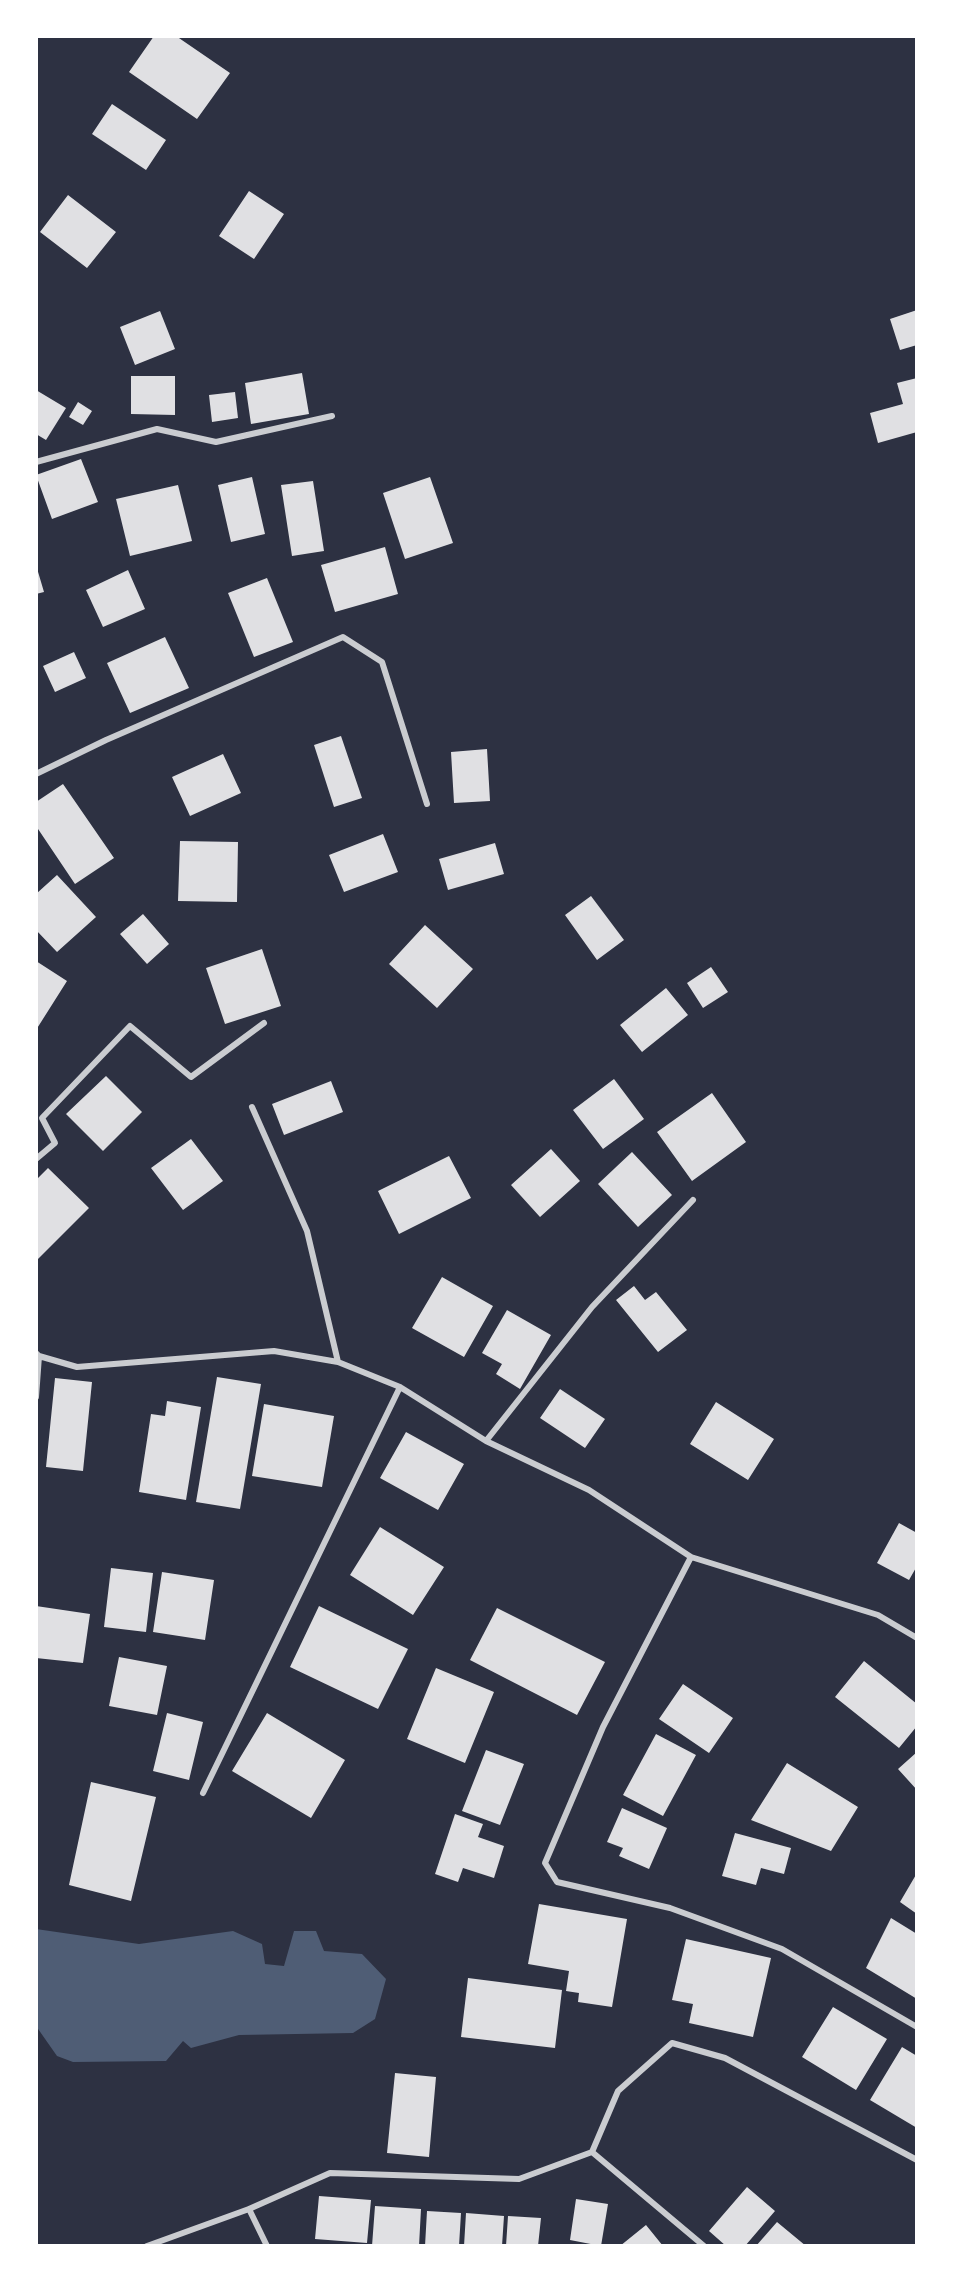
<!DOCTYPE html>
<style>
body{margin:0}
#map{position:relative;width:953px;height:2282px;overflow:hidden;background:#2d3142;font-family:"Noto Serif",serif}
canvas{display:block}
.frame{position:absolute;inset:0;border:38px solid #fff;pointer-events:none}
</style>
<div id="map">
<canvas width="953" height="2282"></canvas>
<div class="frame"></div>
</div>
<script>
const c = document.querySelector('canvas').getContext('2d');
c.lineJoin = 'round';
function paint(path, color) { c.fillStyle = color; c.fill(path, 'evenodd'); }
const shape = rows => new Path2D(rows.map(r => 'M' + r).join(''));
function trace(path, color, width, dash) { c.strokeStyle = color; c.lineWidth = width; c.lineCap = dash ? 'butt' : 'round'; c.setLineDash(dash || []); c.stroke(path); }
const water = shape([
 [36,1929,139,1944,233,1931,262,1944,265,1964,284,1966,294,1931,316,1931,324,1951,362,1954,386,1979,375,2019,353,2033,239,2035,191,2048,183,2041,166,2061,73,2062,57,2056,36,2026]
]);
const building = shape([
 [154,36,176,36,230,73,197,119,129,72],
 [112,104,166,140,146,170,92,134],
 [249,191,284,214,254,259,219,236],
 [68,195,116,232,87,268,40,232],
 [917,310,917,345,900,350,890,319],
 [160,311,175,349,135,365,120,327],
 [302,373,309,414,251,424,245,383],
 [131,376,175,376,175,415,131,414],
 [917,378,917,432,878,443,870,413,903,404,897,383],
 [36,390,66,408,46,440,36,434],
 [235,392,238,418,212,422,209,395],
 [78,402,92,411,83,425,69,417],
 [81,459,98,502,52,519,36,475],
 [252,477,265,534,231,542,218,485],
 [430,477,453,543,405,559,383,493],
 [313,481,324,551,292,556,281,485],
 [178,485,192,541,130,556,116,499],
 [385,547,398,594,335,612,321,565],
 [36,565,44,592,36,594],
 [128,570,145,609,103,627,86,590],
 [267,578,293,642,254,657,228,593],
 [165,637,189,688,130,713,107,663],
 [74,652,86,678,55,692,43,666],
 [341,736,362,798,334,807,314,745],
 [487,749,490,801,454,803,451,752],
 [223,754,241,793,190,816,172,777],
 [63,784,114,858,75,884,36,826,36,802],
 [383,834,398,872,344,892,329,855],
 [180,841,238,842,237,902,178,901],
 [495,843,504,874,448,890,439,859],
 [57,875,96,917,57,952,36,930,36,894],
 [591,896,624,940,597,960,565,915],
 [143,914,169,944,147,964,120,934],
 [425,925,473,969,437,1008,389,964],
 [262,949,281,1006,225,1024,206,968],
 [36,961,67,981,36,1030],
 [711,967,728,992,703,1008,687,983],
 [666,988,688,1015,642,1052,620,1025],
 [106,1076,142,1112,103,1151,66,1114],
 [614,1079,644,1119,603,1149,573,1110],
 [331,1081,343,1112,284,1135,272,1104],
 [712,1093,746,1142,692,1181,657,1132],
 [191,1139,223,1181,183,1210,151,1168],
 [551,1149,580,1181,540,1217,511,1185],
 [632,1152,672,1195,638,1227,598,1184],
 [449,1156,471,1198,399,1234,378,1191],
 [48,1168,89,1208,36,1261,36,1180],
 [442,1277,493,1306,464,1357,412,1328],
 [634,1286,645,1300,656,1292,687,1330,658,1352,616,1300],
 [507,1310,551,1335,520,1389,496,1374,502,1364,482,1353],
 [217,1377,261,1384,240,1509,196,1502],
 [55,1378,92,1382,83,1471,46,1467],
 [560,1389,605,1419,585,1448,540,1418],
 [167,1401,201,1407,186,1500,139,1492,151,1414,165,1416],
 [716,1402,774,1439,748,1480,690,1444],
 [264,1404,334,1416,322,1487,252,1476],
 [406,1432,464,1464,438,1510,380,1478],
 [899,1523,917,1533,917,1566,909,1580,877,1563],
 [380,1527,444,1567,413,1615,350,1575],
 [111,1568,153,1573,146,1632,104,1627],
 [162,1572,214,1580,205,1640,153,1632],
 [36,1606,90,1614,83,1663,36,1658],
 [319,1606,408,1649,378,1709,290,1667],
 [497,1608,605,1662,577,1715,470,1660],
 [119,1657,167,1666,157,1715,109,1706],
 [864,1661,917,1704,917,1726,899,1748,835,1697],
 [436,1668,494,1692,465,1763,407,1739],
 [683,1684,733,1718,709,1753,659,1719],
 [167,1713,203,1722,189,1780,153,1771],
 [267,1713,345,1760,311,1818,232,1771],
 [656,1734,696,1755,663,1816,623,1795],
 [486,1750,524,1764,500,1825,462,1811],
 [917,1752,917,1790,898,1769],
 [787,1763,858,1807,831,1851,751,1820],
 [91,1782,156,1797,131,1901,69,1885],
 [622,1808,667,1828,649,1869,619,1856,623,1848,607,1842],
 [455,1814,483,1824,478,1837,504,1846,494,1878,463,1868,458,1882,435,1874],
 [735,1833,791,1848,784,1874,761,1868,756,1885,722,1876],
 [917,1873,917,1914,900,1902],
 [539,1904,627,1919,612,2007,578,2002,579,1993,566,1991,569,1971,528,1964],
 [891,1918,917,1934,917,1999,866,1968],
 [686,1939,771,1958,753,2037,689,2023,693,2004,672,2000],
 [468,1978,562,1990,555,2048,461,2037],
 [833,2007,887,2039,856,2090,802,2057],
 [902,2047,917,2056,917,2128,870,2100],
 [395,2073,436,2077,429,2157,387,2153],
 [747,2187,775,2211,745,2246,726,2246,709,2231],
 [319,2196,371,2200,367,2243,315,2239],
 [576,2199,608,2204,601,2246,570,2240],
 [375,2206,421,2209,419,2246,372,2246],
 [427,2211,461,2213,459,2246,425,2246],
 [466,2213,504,2216,502,2246,464,2246],
 [508,2216,541,2218,538,2246,506,2246],
 [777,2222,806,2246,756,2246],
 [646,2225,663,2246,620,2246]
]);
const minor = shape([
 [36,462,157,429,216,442,332,416],
 [36,774,106,740,343,637,382,662,427,804],
 [252,1107,307,1231,338,1362],
 [36,1159,55,1143,42,1118,130,1026,191,1077,264,1023],
 [36,1353,39,1356,77,1367,274,1351,338,1362,400,1387,486,1441,589,1490,691,1557,878,1615,917,1638],
 [36,1397,39,1356],
 [486,1441,592,1307,693,1200],
 [691,1557,603,1727,545,1863,557,1882,670,1908,782,1949,917,2027],
 [203,1793,400,1387],
 [592,2152,704,2246],
 [249,2209,267,2246],
 [147,2246,249,2209,330,2173,519,2179,592,2152,618,2091,672,2043,725,2058,917,2160]
]);
paint(water, '#4f5d75');
paint(building, '#e0e0e3');
trace(minor, '#caccd0', 6);
</script>
